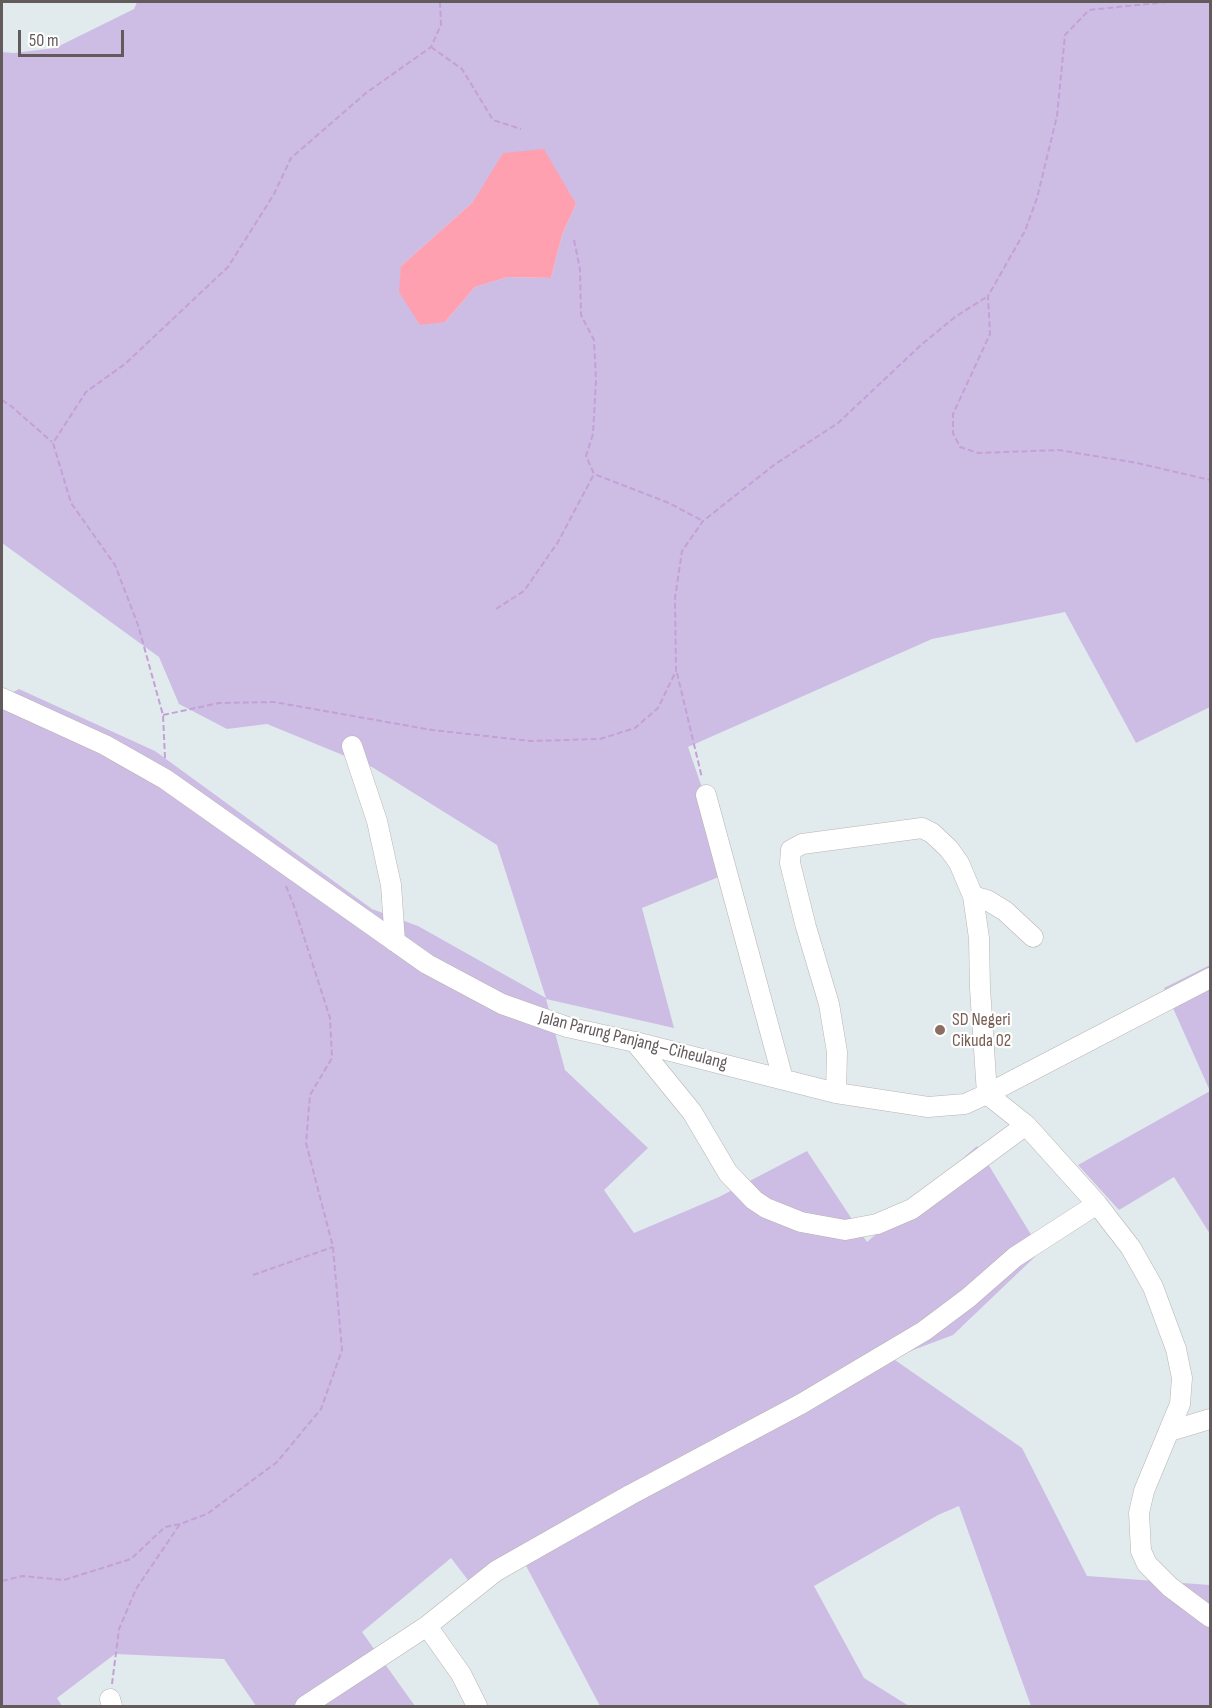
<!DOCTYPE html>
<meta charset="utf-8">
<style>
body{margin:0}
#map{position:relative;width:1212px;height:1708px;overflow:hidden;background:#e1ebed;font-family:"Sofia Sans Condensed",sans-serif}
canvas{display:block}
.frame{position:absolute;inset:0;border:3px solid #635a5b;pointer-events:none}
.scale{position:absolute;left:18px;top:30px;width:106px;height:27px;box-sizing:border-box;border:3px solid #635a5b;border-top:0;padding-left:8px;font-size:18px;line-height:21px;white-space:nowrap;color:#635a5b;-webkit-text-stroke:4px #fff;paint-order:stroke}
</style>
<div id="map">
<canvas width="1212" height="1708"></canvas>
<div class="frame"></div>
<div class="scale">50 m</div>
</div>
<script>
const c = document.querySelector('canvas').getContext('2d');
c.lineJoin = 'round';
function paint(path, color) { c.fillStyle = color; c.fill(path, 'evenodd'); }
const shape = rows => new Path2D(rows.map(r => 'M' + r).join(''));
function trace(path, color, width, dash) { c.strokeStyle = color; c.lineWidth = width; c.lineCap = dash ? 'butt' : 'round'; c.setLineDash(dash || []); c.stroke(path); }
function drawText(font, color, halo, rows, align = 'center') {
  c.font = font + ' "Sofia Sans Condensed",sans-serif'; c.lineWidth = 4.5; c.setLineDash([]); c.textBaseline = 'middle'; c.strokeStyle = halo; c.fillStyle = color; for (const [text, x, y, turn = 0] of rows) {
    c.save(); c.translate(x, y); c.rotate((+turn || 0) * Math.PI / 180); c.textAlign = isNaN(turn) ? turn : align; if (halo) c.strokeText(text, 0, 0); c.fillText(text, 0, 0); c.restore();
  }
}
const green = shape([
 [137,2,1210,2,1210,707,1136,743,1065,612,932,639,688,747,731,872,642,908,674,1028,546,999,565,1070,648,1148,604,1190,634,1233,719,1197,807,1151,867,1242,977,1146,1041,1251,953,1335,892,1358,1022,1448,1087,1576,1210,1585,1210,1706,1031,1706,959,1506,938,1515,814,1586,864,1678,909,1706,600,1706,523,1560,478,1593,451,1558,362,1632,415,1706,256,1706,224,1659,115,1654,57,1698,62,1706,2,1706,2,698,19,689,155,751,372,909,418,926,546,998,497,845,372,767,267,724,227,729,179,704,159,657,2,543,2,52,14,53,55,48,134,9],
 [473,202,576,204,562,235,551,278,508,277,475,287,445,322,401,266],
 [1210,965,1210,1234,1174,1177,1119,1210,1078,1165,1210,1091,1164,988]
]);
const water = shape([
 [544,149,576,204,562,235,551,278,508,277,475,287,445,322,420,325,399,292,401,266,473,202,503,153]
]);
const path = shape([
 [1167,2,1089,10,1065,35,1057,116,1037,198,1025,231,988,296,990,334,953,414,953,433,960,447,978,453,1059,450,1137,463,1210,480],
 [1210,18,1210,30],
 [431,47,462,69,493,120,521,129],
 [574,240,580,269,581,315,594,340,596,380,593,434,586,456,594,474,669,503,703,521],
 [2,400,11,406,52,442],
 [496,609,524,591,558,542,594,474],
 [677,673,702,778],
 [163,715,219,703,274,702,432,730,531,741,600,739,635,728,658,708,676,671,675,598,682,551,703,521,774,465,838,423,921,345,955,317,988,296],
 [165,758,163,715,138,625,115,565,71,503,53,443,86,392,125,364,228,267,274,194,291,158,366,93,431,47,441,25,440,2],
 [253,1275,333,1247],
 [2,1581,22,1576,64,1580,131,1559,165,1527,180,1524,207,1514,277,1462,321,1409,342,1350,333,1247,306,1143,310,1095,332,1058,330,1018,294,906,286,886],
 [112,1684,119,1629,136,1589,180,1524]
]);
const minor = shape([
 [2,698,105,745,165,779,427,964,502,1004,567,1027,635,1042,836,1093,928,1107,965,1104,987,1094,1210,978],
 [352,746,377,821,391,885,395,942],
 [706,795,783,1079],
 [973,896,987,900,1005,911,1033,937],
 [635,1042,692,1112,728,1173,754,1200,766,1208,801,1222,845,1230,877,1224,912,1209,1026,1125],
 [836,1093,837,1052,829,1004,806,927,790,863,791,850,802,844,922,828,932,833,949,849,959,863,973,896,979,938,980,988,987,1094,1026,1125,1097,1204,1131,1248,1153,1287,1176,1349,1182,1378,1180,1404,1144,1491,1139,1513,1141,1551,1147,1564,1170,1587,1210,1617],
 [1170,1431,1210,1419],
 [427,1626,461,1674,477,1706],
 [110,1699,112,1706],
 [305,1706,427,1626,496,1571,630,1495,801,1404,924,1331,968,1298,1015,1257,1097,1204]
]);
const markers = [
 [940,1030,6,"#8d6e63"]
];
const educationNames = [
 ["SD Negeri",952,1020],
 ["Cikuda 02",952,1041]
];
const streetNames = [
 ["Jalan Parung Panjang–Ciheulang",633,1041,14]
];
paint(green, '#cdbde5');
paint(water, '#ffa0b1');
trace(minor, '#b9b3b2', 21);
trace(path, '#c4a0d7', 2, [6, 3]);
trace(minor, '#fff', 20);
for (const [x, y, r, color] of markers) { const dot = new Path2D(); dot.arc(x, y, r, 0, 2 * Math.PI); c.fillStyle = color; c.fill(dot); trace(dot, '#fff', 2); }
drawText('18px', '#785e54', '#fff', educationNames, 'left');
drawText('18px', '#635a5b', '#fff', streetNames);
</script>
